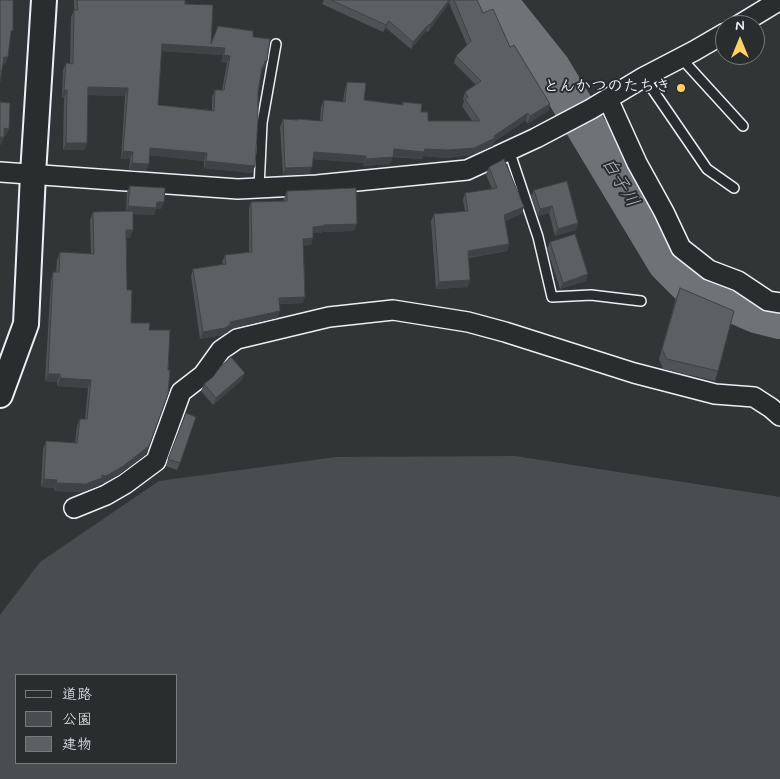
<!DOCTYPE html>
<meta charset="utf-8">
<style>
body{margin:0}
#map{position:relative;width:780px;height:779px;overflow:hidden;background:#323536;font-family:Mynerve,"Klee One",sans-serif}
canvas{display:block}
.legend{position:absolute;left:15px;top:674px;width:162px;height:90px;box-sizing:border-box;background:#2a2d2e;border:1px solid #767b7f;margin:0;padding:6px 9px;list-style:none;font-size:15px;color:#e8f1f8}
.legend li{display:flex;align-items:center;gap:10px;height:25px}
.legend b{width:25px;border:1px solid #767b7f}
.north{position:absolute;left:715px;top:15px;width:50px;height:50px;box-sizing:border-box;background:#2a2d2e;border:1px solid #767b7f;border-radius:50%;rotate:0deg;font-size:14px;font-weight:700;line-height:20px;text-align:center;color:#e8f1f8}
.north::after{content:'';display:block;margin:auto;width:18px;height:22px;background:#ffd166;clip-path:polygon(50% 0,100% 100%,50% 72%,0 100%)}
</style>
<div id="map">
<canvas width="780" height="779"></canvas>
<ul class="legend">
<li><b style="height:6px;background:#2a2d2e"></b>道路</li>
<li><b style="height:14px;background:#494d4f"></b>公園</li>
<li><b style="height:14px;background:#5c6063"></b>建物</li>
</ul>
<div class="north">N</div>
</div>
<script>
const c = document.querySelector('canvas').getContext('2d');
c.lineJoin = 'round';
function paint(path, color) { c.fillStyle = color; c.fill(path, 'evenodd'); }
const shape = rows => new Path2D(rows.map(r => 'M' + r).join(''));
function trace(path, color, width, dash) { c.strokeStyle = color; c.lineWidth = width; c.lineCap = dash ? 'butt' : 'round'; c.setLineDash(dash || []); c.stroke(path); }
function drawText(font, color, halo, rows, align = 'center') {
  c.font = font + ' Mynerve,"Klee One",sans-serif'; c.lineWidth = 4; c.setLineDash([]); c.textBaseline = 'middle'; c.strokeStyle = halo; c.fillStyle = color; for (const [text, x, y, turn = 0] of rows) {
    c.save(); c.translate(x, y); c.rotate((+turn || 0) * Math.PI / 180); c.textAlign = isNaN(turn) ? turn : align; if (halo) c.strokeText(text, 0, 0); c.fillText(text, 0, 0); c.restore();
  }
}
const green = shape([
 [515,456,780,497,780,779,0,779,0,615,40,562,159,481,336,457],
 [16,675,176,675,176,763,16,763]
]);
const river = shape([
 [496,0,551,69,667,262,689,284,756,313,780,319]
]);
const service = shape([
 [681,58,743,126],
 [644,77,707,169,734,188],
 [509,150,538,237,552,297,591,295,641,301],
 [259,188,262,123,276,44]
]);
const minor = shape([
 [739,25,780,0],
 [608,99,637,163,664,212,681,248,709,270,738,281,768,301,780,303],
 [0,172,238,189,317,185,467,170,536,138,591,109,644,77,694,51,725,33],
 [74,508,106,495,125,484,156,461,181,392,203,375,221,350,237,339,329,317,393,310,468,322,505,332,634,373,715,394,754,397,771,408,780,416]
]);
const tertiary = shape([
 [0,395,26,324,33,174,44,0]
]);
const wall = shape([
 [74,0,185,0,185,4,211,44,253,37,267,61,264,69,263,68,261,73,258,93,255,166,252,173,204,168,204,161,149,155,149,164,146,171,129,170,130,159,121,159,125,96,87,95,87,143,84,150,63,150,64,98,62,98,63,70,66,63,70,63,71,17,74,10],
 [161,51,223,55,221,62,227,63,222,90,215,90,212,97,212,110,158,105],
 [324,0,477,0,483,13,510,47,550,104,548,111,527,124,526,120,495,141,493,146,472,155,446,158,423,156,422,159,393,157,390,164,363,166,364,163,313,159,312,167,309,174,283,175,280,127,283,119,320,121,321,107,324,100,343,102,345,89,347,82,364,100,402,105,403,102,421,112,428,121,472,121,462,106,464,101,463,99,465,92,476,85,454,63,456,56,467,45,449,3,428,32,426,31,411,49,386,28,383,32,322,4],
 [489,167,524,207,521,214,505,221,509,244,507,251,469,258,468,287,436,289,431,221,434,214,465,211,463,200,465,193,492,189,486,174],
 [130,186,161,209,156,209,154,215,133,214,133,230,130,238,126,238,127,290,147,454,119,475,104,483,100,483,99,486,83,492,54,491,54,488,41,487,43,449,46,441,75,443,77,426,80,419,85,419,88,388,57,386,57,382,45,381,51,280,53,272,56,272,57,260,60,252,91,254,90,220,93,212,126,211,127,192],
 [534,190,576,230,555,236,549,213,538,216,531,196],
 [287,191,354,231,322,232,322,233,313,233,311,245,303,245,303,303,279,304,277,318,229,329,228,332,222,335,200,339,191,276,193,269,223,264,222,262,225,255,249,252,249,208,251,202,284,201,284,198],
 [550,242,586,281,560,289,547,249],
 [680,288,718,371,715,381,663,369,659,359,676,298],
 [242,380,213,405,201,391,204,384],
 [168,459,180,463,177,470,166,466]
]);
const shadedWall = shape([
 [449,0,451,0,449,3,428,32,430,25],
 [389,21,386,28,383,32,386,25],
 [429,24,426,31,411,49,413,42],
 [162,44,225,48,223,55,159,51],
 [224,55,230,56,227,63,221,62],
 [4,57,8,57,5,65,1,64],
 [265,61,267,61,264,69,263,68,261,75,260,74],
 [88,87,128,88,125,96,85,95],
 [64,90,67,90,64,98,62,98],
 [550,104,548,111,527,124,530,116],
 [528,113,526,120,495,141,493,146,472,155,446,158,423,156,422,159,391,156,394,149,425,149,494,136],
 [4,128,9,129,6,136,2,136],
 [0,137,4,137,1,145,0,145],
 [66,143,87,143,84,150,63,150],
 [150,148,207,153,204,161,147,155],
 [123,151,133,152,130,159,121,159],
 [314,152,366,156,364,163,311,159],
 [393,157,390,164,363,166,366,159],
 [206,161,255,166,252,173,204,168],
 [132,163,149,164,146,171,129,170],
 [312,167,309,174,283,175,285,168],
 [157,202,164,202,161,209,156,209,154,215,126,213,128,206],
 [552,206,549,213,538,216,540,209],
 [524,207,521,214,501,222,504,215],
 [578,223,576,230,555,236,558,229],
 [357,224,354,231,322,232,322,233,310,233,313,227,324,225],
 [126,230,133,230,130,238,123,238],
 [313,238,311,245,301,246,303,239],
 [509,244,507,251,466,258,468,251],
 [588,274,586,281,560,289,563,283],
 [470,280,468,287,436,289,439,282],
 [305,297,303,303,277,304,279,298],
 [280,311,277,318,229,329,228,332,222,335,200,339,203,332,230,322],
 [245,373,242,380,213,405,216,398],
 [48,374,60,374,57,382,45,381],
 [60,378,91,380,88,388,57,386],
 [149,446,147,454,119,475,104,483,100,483,99,486,83,492,54,491,56,483,102,475],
 [44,479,57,480,54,488,41,487]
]);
const building = shape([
 [0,0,13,0,13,31,11,31,8,57,4,57,0,82,0,0],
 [77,0,185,0,185,4,213,5,211,44,218,26,253,31,253,37,270,39,267,61,265,61,263,67,262,67,258,93,258,118,255,166,206,161,207,153,150,148,149,164,132,163,133,152,123,151,128,88,88,87,87,143,66,143,67,90,64,90,66,63,73,64,74,10,78,10,77,0],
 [162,44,225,48,224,55,230,56,224,90,215,90,214,111,158,105,162,44],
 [331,0,449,0,430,25,429,24,413,42,389,21,386,25,331,0],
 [454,0,477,0,483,13,493,9,510,47,514,45,550,104,530,116,528,113,494,136,495,138,474,148,448,150,425,149,424,152,394,149,393,157,366,159,366,156,314,152,312,167,285,168,283,119,298,120,298,119,322,121,324,100,345,102,347,82,366,83,364,100,403,105,403,102,422,104,421,112,428,112,428,121,480,121,465,99,468,97,465,92,481,81,456,56,471,41,454,0],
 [0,102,10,103,9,129,4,128,4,137,0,137,0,102],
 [504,159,524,207,504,215,509,244,468,251,470,280,439,282,434,214,468,211,465,193,497,188,489,167,504,159],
 [567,181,578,223,558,229,552,206,540,209,534,190,567,181],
 [130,186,165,188,164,202,157,202,156,208,128,206,130,186],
 [356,188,357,224,324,225,324,226,313,227,313,238,303,239,305,297,279,298,280,311,230,322,230,325,225,328,203,332,193,269,226,264,225,255,252,252,251,202,287,201,287,191,356,188],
 [133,211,133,230,126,230,127,290,132,290,131,323,150,323,149,330,170,330,168,370,170,370,168,394,149,446,122,467,106,476,102,475,102,478,86,484,56,483,57,480,44,479,46,441,77,443,80,419,87,419,91,380,60,378,60,374,48,374,53,272,59,272,60,252,94,254,93,212,133,211],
 [575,234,588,274,563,283,550,242,575,234],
 [680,288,734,311,718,371,667,359,662,349,680,288],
 [231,357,245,373,216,398,204,384,213,377,221,366,231,357],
 [186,413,196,417,180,463,168,459,186,413]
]);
const markers = [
 [681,88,5,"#ffd166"]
];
const poiNames = [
 ["とんかつのたちき",671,88]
];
const waterNames = [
 ["白子川",619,183,59]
];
paint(green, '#494d4f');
trace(river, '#6e7376', 40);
trace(service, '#e8f1f8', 12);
trace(minor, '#e8f1f8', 22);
trace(tertiary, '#e8f1f8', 28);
trace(service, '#2a2d2e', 9);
trace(minor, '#2a2d2e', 19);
trace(tertiary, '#2a2d2e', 24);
paint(wall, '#4f5355');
paint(shadedWall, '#404345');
paint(building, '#5c6063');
trace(building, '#404345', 1);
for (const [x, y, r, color] of markers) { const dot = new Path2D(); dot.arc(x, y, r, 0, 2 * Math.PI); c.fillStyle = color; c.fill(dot); trace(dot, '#2a2d2e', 2); }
drawText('bold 16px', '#e8f1f8', '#2a2d2e', poiNames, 'right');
drawText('italic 18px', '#b1b8be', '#2a2d2e', waterNames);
</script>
